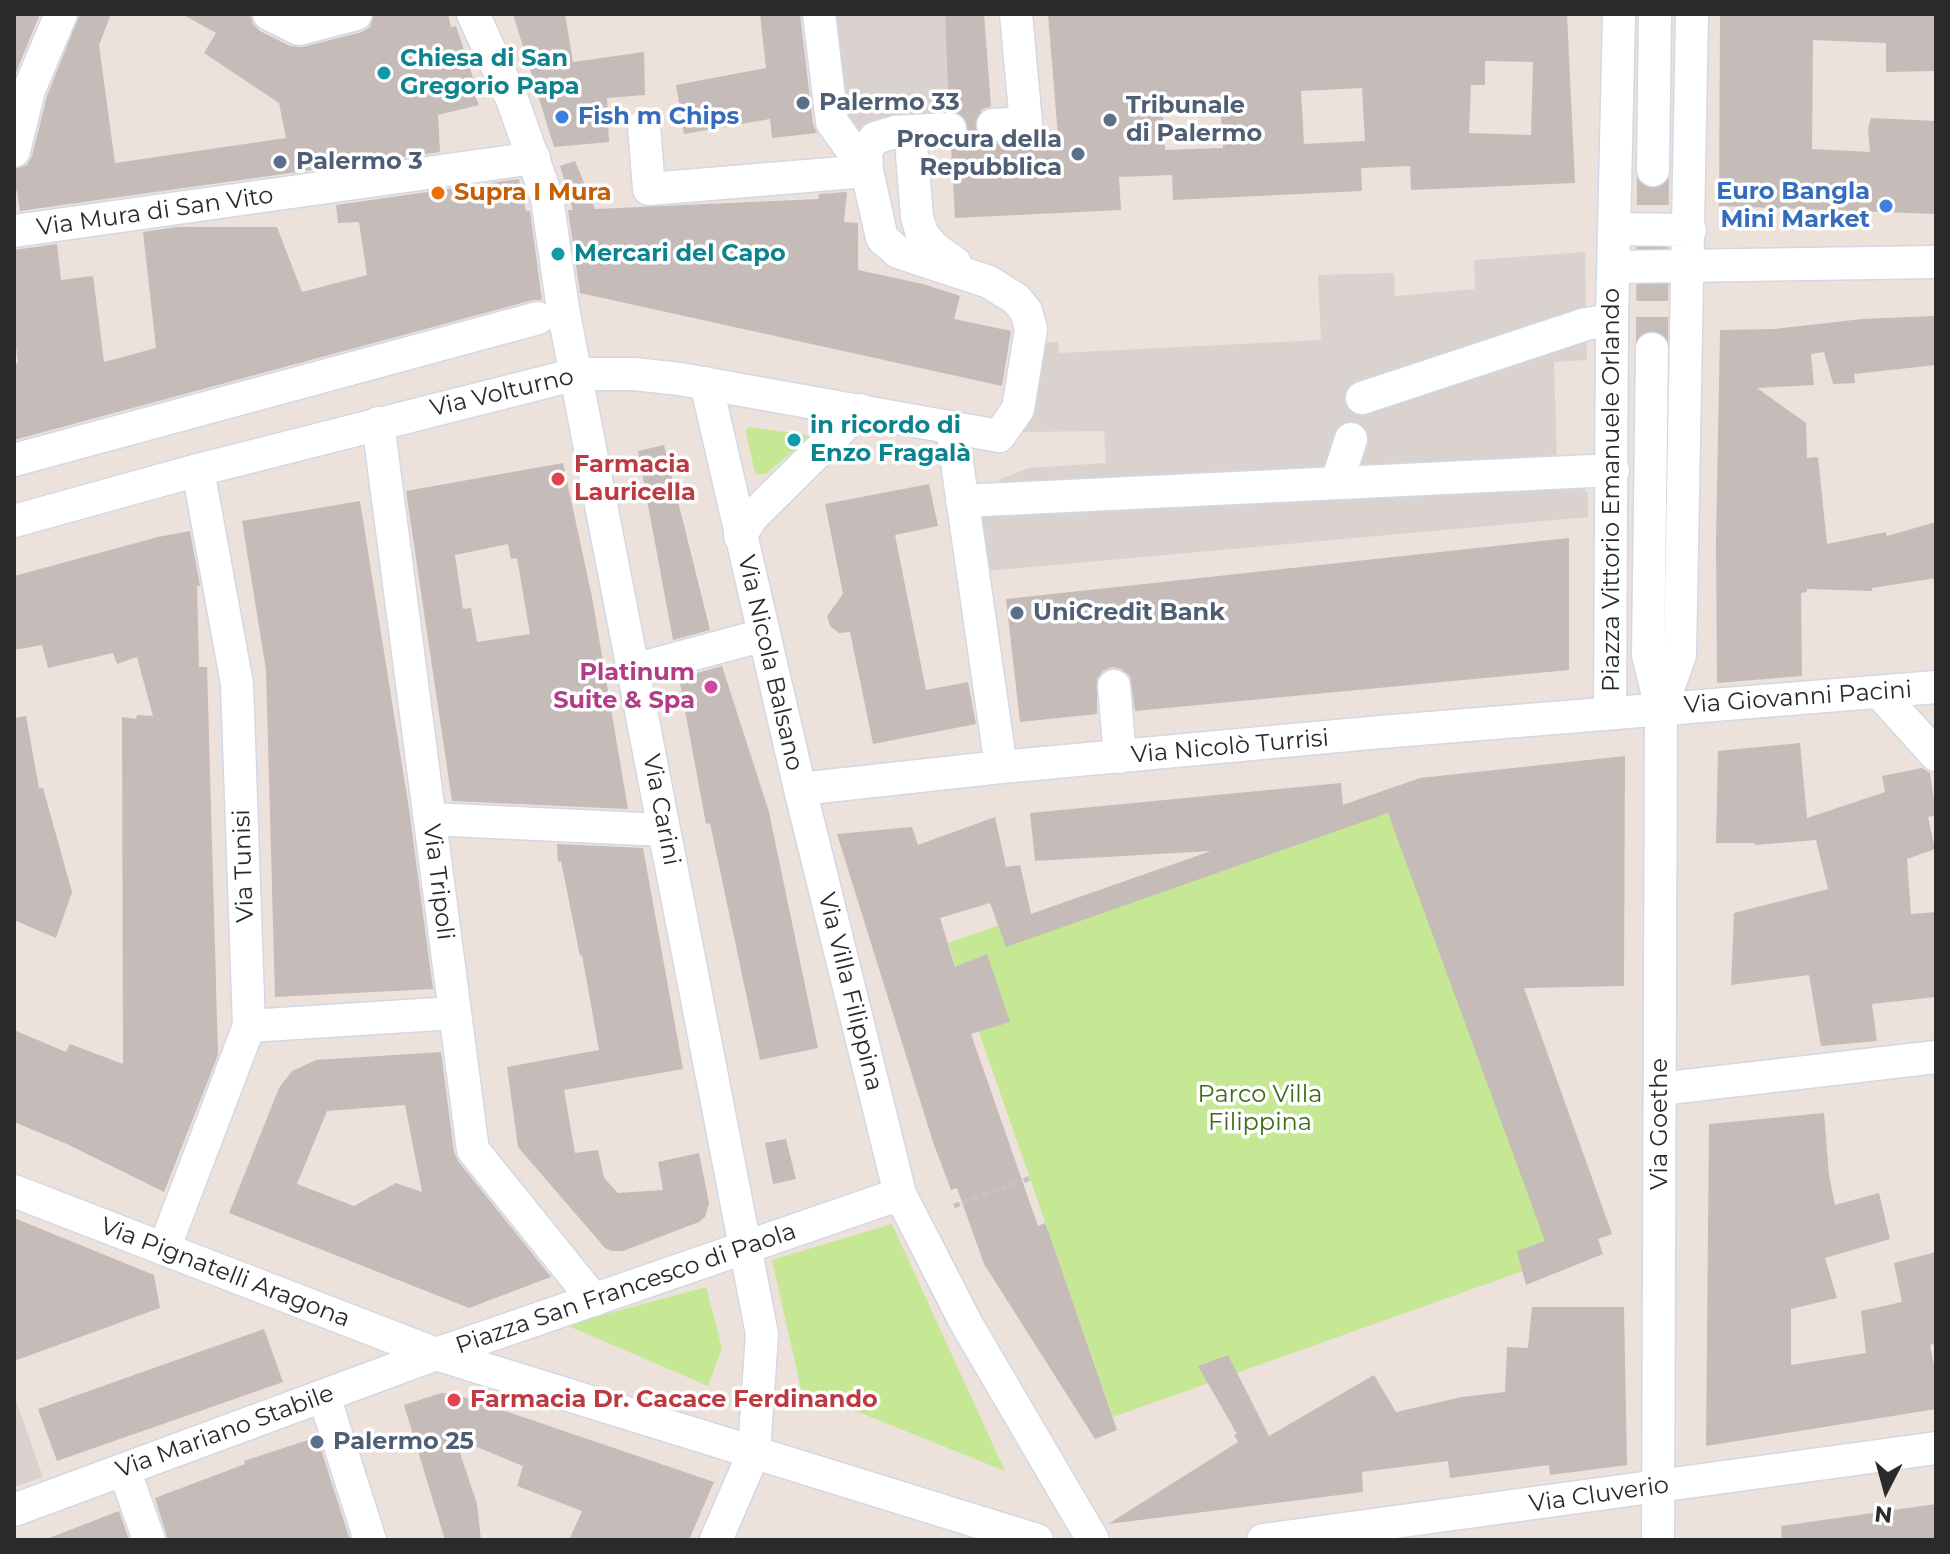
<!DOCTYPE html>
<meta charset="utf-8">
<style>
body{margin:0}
#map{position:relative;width:1950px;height:1554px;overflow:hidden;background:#ede1db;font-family:Montserrat,sans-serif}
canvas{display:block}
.frame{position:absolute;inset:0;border:16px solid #2a2a2a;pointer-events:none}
.north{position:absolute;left:1846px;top:1450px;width:80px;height:80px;-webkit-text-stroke:6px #fff;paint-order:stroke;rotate:186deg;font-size:22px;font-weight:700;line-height:32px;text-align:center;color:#2a2a2a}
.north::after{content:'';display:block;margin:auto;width:28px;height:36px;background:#2a2a2a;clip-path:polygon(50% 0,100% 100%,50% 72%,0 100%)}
</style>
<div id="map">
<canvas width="1950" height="1554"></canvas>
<div class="frame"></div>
<div class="north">N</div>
</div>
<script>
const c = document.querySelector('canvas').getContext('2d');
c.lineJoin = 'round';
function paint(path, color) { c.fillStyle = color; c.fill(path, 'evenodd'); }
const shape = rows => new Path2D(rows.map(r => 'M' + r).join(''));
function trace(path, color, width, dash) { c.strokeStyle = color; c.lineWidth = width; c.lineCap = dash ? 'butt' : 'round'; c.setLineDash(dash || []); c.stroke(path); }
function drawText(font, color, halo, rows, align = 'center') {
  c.font = font + ' Montserrat,sans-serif'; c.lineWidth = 7; c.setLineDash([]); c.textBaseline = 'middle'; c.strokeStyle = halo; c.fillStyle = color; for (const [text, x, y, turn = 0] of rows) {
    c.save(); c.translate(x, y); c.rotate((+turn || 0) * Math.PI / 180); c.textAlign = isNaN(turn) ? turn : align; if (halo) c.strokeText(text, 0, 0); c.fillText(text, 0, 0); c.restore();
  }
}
const green = shape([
 [748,427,807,435,810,437,767,473,759,475,755,473,746,432],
 [1400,785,1568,1255,1113,1417,948,943],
 [892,1224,1005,1471,801,1389,772,1260],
 [706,1287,722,1348,708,1386,566,1325]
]);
const plaza = shape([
 [829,14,945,14,950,114,860,135,845,125],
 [1585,252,1587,360,1554,362,1557,461,1588,493,1588,517,987,571,981,515,993,487,1001,479,1029,468,1106,463,1104,431,1021,432,1021,429,1032,420,1043,342,1058,342,1059,353,1321,340,1318,275,1394,273,1395,296,1475,289,1474,260],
 [14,1395,43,1477,14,1487]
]);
const building = shape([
 [14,14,40,14,14,77],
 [80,14,111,14,99,45,115,163,286,138,279,103,204,53,216,33,182,14,250,14,253,24,260,31,290,46,303,47,362,32,370,27,374,14,448,14,451,27,456,26,475,84,470,85,479,105,438,115,440,152,20,211,17,191,14,191,14,169,27,165,32,156,47,96],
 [513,14,565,14,573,62,644,52,645,95,607,98,609,142,554,147],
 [760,14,800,14,813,124,817,133,772,138,770,119,684,134,676,85,766,68],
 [945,14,984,14,991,106,983,109,976,116,974,127,977,135,984,142,994,144,1058,137,1048,14,1567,14,1575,183,1411,190,1410,166,1361,168,1362,191,1173,200,1172,175,1119,177,1121,210,955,218,951,148,961,144,967,137,969,129,965,118,958,112,949,110],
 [1485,61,1533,62,1531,135,1469,133,1471,85,1485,85],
 [1362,88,1365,141,1304,144,1301,91],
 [1220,96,1223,148,1165,150,1162,99],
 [1720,14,1936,14,1936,71,1886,72,1886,43,1813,40,1812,149,1870,152,1868,129,1871,118,1936,121,1936,214,1719,206],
 [575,161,595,209,818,199,819,194,847,192,844,222,858,223,858,270,923,284,960,296,954,319,1011,331,1002,386,580,293,568,210,573,210,560,166],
 [519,179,526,211,530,211,542,300,533,300,14,440,14,364,18,363,14,331,14,250,57,244,61,280,93,276,104,362,156,348,143,232,177,227,277,227,302,292,367,275,359,222,338,223,336,205],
 [1936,316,1936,365,1854,374,1855,383,1833,384,1824,352,1811,354,1814,385,1757,388,1806,423,1807,458,1818,457,1827,544,1886,532,1887,536,1936,522,1936,578,1872,588,1872,591,1807,589,1807,592,1801,593,1802,676,1717,683,1716,541,1720,330,1774,329,1862,319],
 [664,445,710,630,673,640,638,451],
 [563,463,592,597,628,809,452,801,406,491],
 [508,544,511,559,517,558,530,634,477,642,471,608,463,609,455,555],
 [929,484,938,526,895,535,926,690,968,682,976,724,873,744,850,632,839,633,830,626,827,616,843,594,825,504],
 [360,501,409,809,433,989,275,997,266,670,242,521],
 [190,531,200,586,197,586,199,667,207,667,218,1055,164,1192,69,1145,14,1122,14,1030,66,1052,70,1044,123,1064,122,717,136,719,137,715,153,716,137,657,117,664,113,653,48,668,42,645,14,650,14,576,158,537],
 [1569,538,1569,670,1135,711,1130,676,1121,669,1112,667,1103,671,1097,679,1097,714,1020,722,1006,599],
 [722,666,769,812,818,1048,760,1060,710,823,706,824,679,678],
 [26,716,39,788,43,788,72,892,56,938,14,920,14,718],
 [1800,743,1807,818,1885,792,1882,776,1922,768,1930,773,1936,815,1928,817,1935,849,1907,859,1911,914,1936,912,1936,997,1872,1004,1877,1041,1821,1046,1809,975,1731,985,1734,913,1828,889,1816,840,1755,845,1754,843,1716,843,1718,751],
 [1625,756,1624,986,1524,988,1612,1234,1598,1239,1603,1254,1526,1285,1517,1251,1545,1241,1388,813,1006,947,990,903,940,918,955,967,987,954,1010,1022,971,1034,1038,1226,1045,1223,1050,1236,1117,1430,1095,1439,984,1264,957,1188,951,1190,933,1142,837,834,912,827,918,845,995,817,1006,867,1020,865,1031,914,1211,851,1035,861,1030,813,1341,783,1343,805,1420,778],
 [557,844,643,848,683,1069,564,1090,575,1153,598,1150,604,1178,618,1193,663,1190,658,1162,699,1153,709,1203,705,1217,699,1222,623,1251,611,1251,605,1248,518,1147,507,1067,599,1050,582,955,580,956,561,861,558,862],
 [441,1052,454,1152,458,1161,551,1277,469,1308,229,1213,279,1088,292,1071,316,1060],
 [405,1105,422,1192,396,1183,354,1206,297,1184,327,1111],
 [1824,1113,1829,1175,1835,1205,1879,1193,1890,1239,1825,1258,1837,1298,1791,1309,1791,1365,1866,1353,1861,1311,1902,1302,1894,1263,1936,1252,1936,1343,1930,1345,1936,1376,1936,1409,1706,1446,1709,1124],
 [786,1139,796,1179,773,1184,765,1143],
 [14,1218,154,1275,160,1308,14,1361],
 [1532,1307,1624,1307,1627,1465,1550,1475,1549,1465,1450,1478,1448,1461,1362,1472,1363,1492,1108,1524,1238,1442,1234,1435,1237,1434,1198,1366,1228,1355,1269,1436,1374,1375,1396,1412,1462,1397,1505,1392,1507,1347,1528,1348],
 [264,1329,283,1382,57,1461,38,1409],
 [441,1393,455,1394,714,1482,689,1540,569,1540,582,1511,517,1486,523,1466,455,1438,477,1504,481,1540,445,1540,404,1405],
 [317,1437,350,1540,168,1540,155,1498,245,1464,244,1461],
 [1936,1504,1936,1540,1782,1540,1781,1526],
 [119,1511,129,1540,49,1540,49,1538]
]);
const minorTunnel = shape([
 [950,129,993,125],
 [1652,349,1653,170]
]);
const path = shape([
 [1024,1181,1029,1178],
 [954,1206,1016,1183]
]);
const minor = shape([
 [269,14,299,29,356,14],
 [473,14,512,99,547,198,563,309,762,1334,754,1452,716,1540],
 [993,125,1026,123,1016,14],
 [644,126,649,189,867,171,866,150,875,138,895,132,950,129],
 [14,151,29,90,61,14],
 [912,155,917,217,922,234,934,248,955,263],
 [1653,170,1655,14],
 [1615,229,1690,230],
 [14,231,534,158],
 [1614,267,1936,262],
 [1652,349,1648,655,1661,708,1658,1540],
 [706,383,800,789,900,1194,966,1323,1093,1540],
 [1362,398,1586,324,1612,320],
 [378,423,473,1150,594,1300],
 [952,428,1001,767],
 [14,460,538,318],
 [1337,482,1351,439],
 [962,501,1613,470],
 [14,521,198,470,577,374,634,374,680,379,999,436,1018,409,1031,329,1026,311,1016,299,989,282,898,252,882,238,867,171,832,122,819,14],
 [740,536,752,517,860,410],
 [634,670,764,635],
 [1114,686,1120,757],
 [1879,692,1936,755],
 [1661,708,1680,655,1692,14],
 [1610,712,1612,320,1619,14],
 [800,789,1001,767,1381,732,1936,687],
 [430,819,664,830],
 [249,1026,454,1013],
 [1660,1089,1936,1057],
 [14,1191,436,1354,1037,1540],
 [164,1249,249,1026,237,684,198,470],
 [324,1396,370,1540],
 [124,1469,149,1540],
 [14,1510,436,1354,900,1194],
 [1263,1540,1936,1448]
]);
const markers = [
 [384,73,8,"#0f9aa8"],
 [803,103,8,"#5c6f8a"],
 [562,117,8,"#3f7fe0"],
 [1110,120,8,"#5c6f8a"],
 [1078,154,8,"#5c6f8a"],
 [280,162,8,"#5c6f8a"],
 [438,193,8,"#e8710a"],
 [1886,206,8,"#3f7fe0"],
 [558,254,8,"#0f9aa8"],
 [794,440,8,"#0f9aa8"],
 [558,479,8,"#e0444e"],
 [1017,613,8,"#5c6f8a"],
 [711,687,8,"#d1479c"],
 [454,1400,8,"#e0444e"],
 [317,1442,8,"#5c6f8a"]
];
const cultureNames = [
 ["Chiesa di San",400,59],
 ["Gregorio Papa",400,87],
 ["Mercari del Capo",574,254],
 ["in ricordo di",810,426],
 ["Enzo Fragalà",810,454]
];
const serviceNames = [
 ["Palermo 33",819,103],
 ["Tribunale",1126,106],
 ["di Palermo",1126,134],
 ["Procura della",1062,140,"right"],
 ["Repubblica",1062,168,"right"],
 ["Palermo 3",296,162],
 ["UniCredit Bank",1033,613],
 ["Palermo 25",333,1442]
];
const shopNames = [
 ["Fish m Chips",578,117],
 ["Euro Bangla",1870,192,"right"],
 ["Mini Market",1870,220,"right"]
];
const foodNames = [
 ["Supra I Mura",454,193]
];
const streetNames = [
 ["Via Mura di San Vito",155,212,-8],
 ["Via Volturno",502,393,-13],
 ["Piazza Vittorio Emanuele Orlando",1612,490,-90],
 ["Via Nicola Balsano",770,663,77],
 ["Via Giovanni Pacini",1798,698,-4],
 ["Via Nicolò Turrisi",1230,747,-5],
 ["Via Carini",661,810,79],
 ["Via Tunisi",244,866,-92],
 ["Via Tripoli",438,882,83],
 ["Via Villa Filippina",850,992,76],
 ["Via Goethe",1660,1124,-90],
 ["Via Pignatelli Aragona",225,1273,21],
 ["Piazza San Francesco di Paola",626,1289,-19],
 ["Via Mariano Stabile",225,1432,-20],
 ["Via Cluverio",1599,1495,-8]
];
const healthNames = [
 ["Farmacia",574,465],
 ["Lauricella",574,493],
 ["Farmacia Dr. Cacace Ferdinando",470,1400]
];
const hotelNames = [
 ["Platinum",695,673],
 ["Suite & Spa",695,701]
];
const parkNames = [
 ["Parco Villa",1260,1095],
 ["Filippina",1260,1123]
];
paint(green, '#c6e794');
paint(plaza, '#d9d2ce');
paint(building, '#c5bbb8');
trace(minorTunnel, '#c6bcb8', 32, [32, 16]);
trace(minor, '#d0d9e4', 35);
trace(path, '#c3c3c3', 5, [6, 4]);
trace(minor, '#fff', 32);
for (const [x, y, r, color] of markers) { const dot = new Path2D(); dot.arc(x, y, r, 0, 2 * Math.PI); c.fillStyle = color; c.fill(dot); trace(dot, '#fff', 3); }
drawText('bold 24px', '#0d838f', '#fff', cultureNames, 'left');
drawText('bold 24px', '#4e5e75', '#fff', serviceNames, 'left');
drawText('bold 24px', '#366cbe', '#fff', shopNames, 'left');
drawText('bold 24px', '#c56008', '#fff', foodNames, 'left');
drawText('24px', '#2a2a2a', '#fff', streetNames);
drawText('bold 24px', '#be3a42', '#fff', healthNames, 'left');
drawText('bold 24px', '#b23c85', '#fff', hotelNames, 'right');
drawText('24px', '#3e6b16', '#fff', parkNames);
</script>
